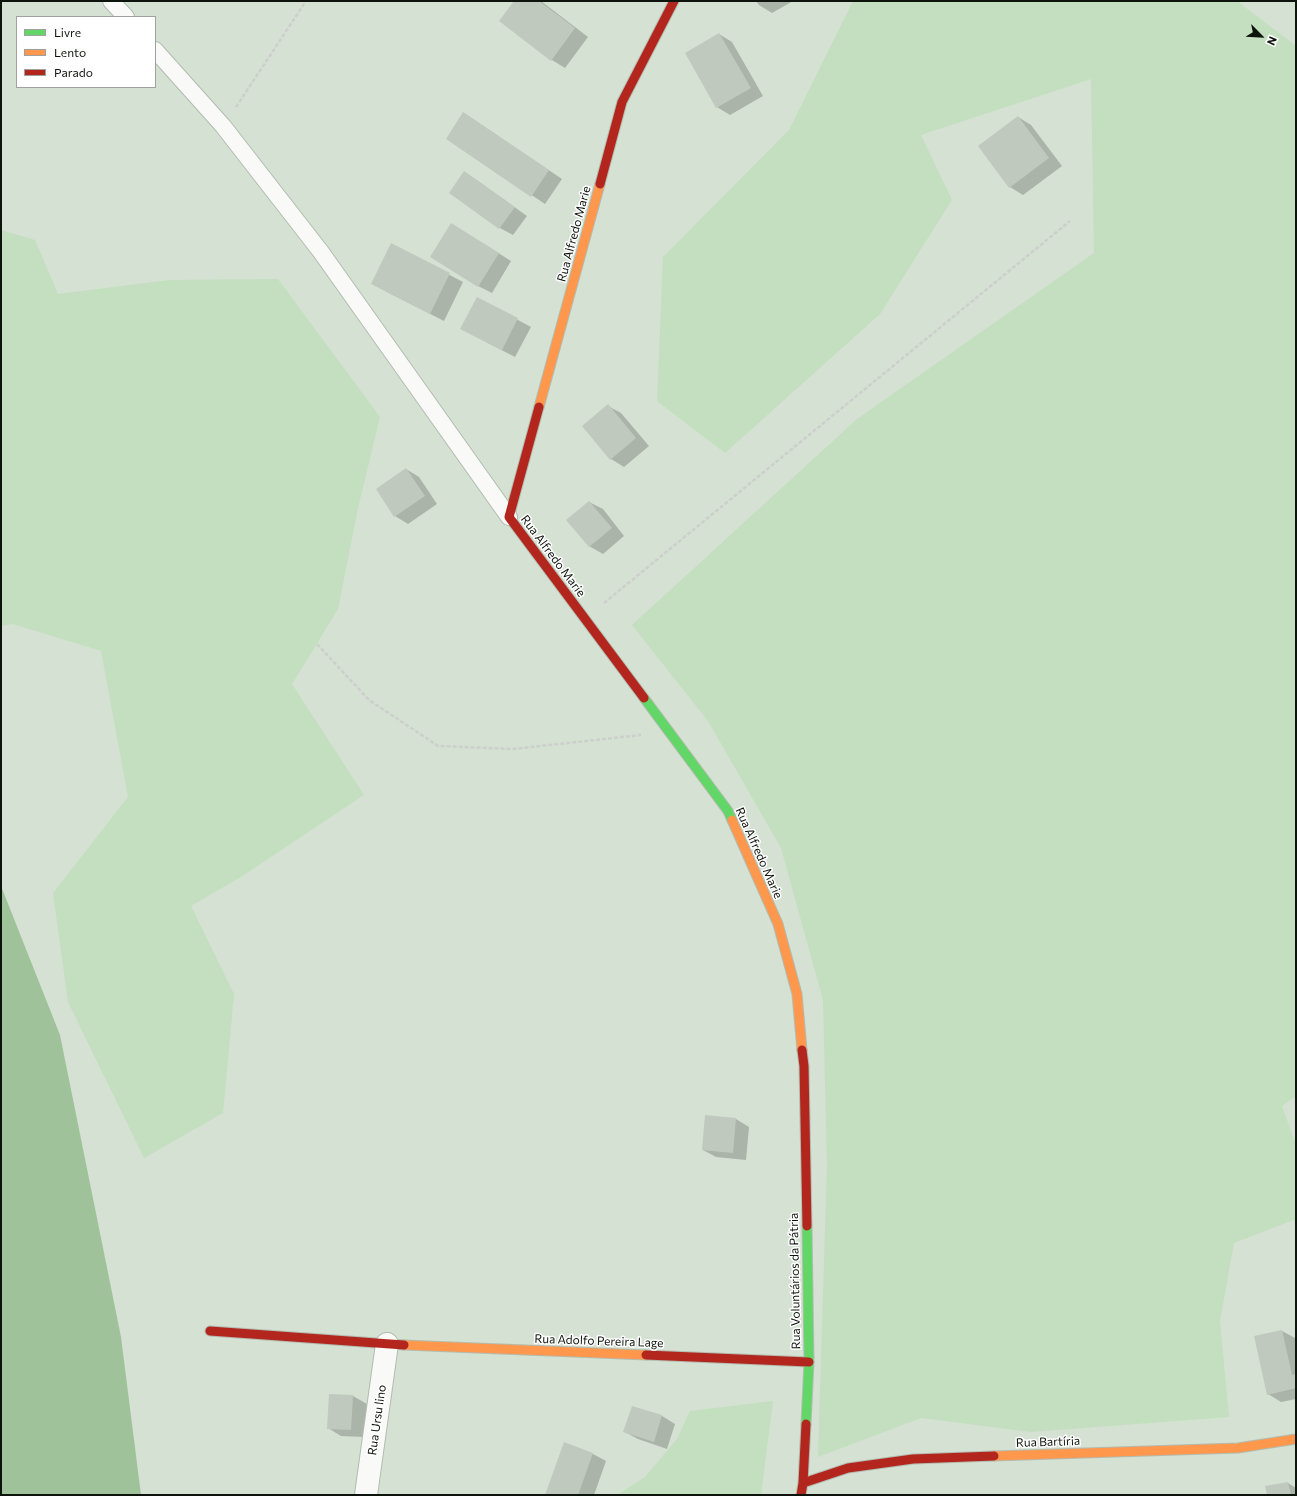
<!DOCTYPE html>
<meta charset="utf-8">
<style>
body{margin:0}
#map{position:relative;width:1297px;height:1496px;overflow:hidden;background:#d5e1d3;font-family:Commissioner,sans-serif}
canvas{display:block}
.frame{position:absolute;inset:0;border:2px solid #0d140c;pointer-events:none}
.legend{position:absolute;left:16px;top:16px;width:140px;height:72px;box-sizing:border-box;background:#fff;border:1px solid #9ea19e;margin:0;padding:5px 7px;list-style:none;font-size:12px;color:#0d140c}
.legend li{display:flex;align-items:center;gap:8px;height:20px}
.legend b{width:20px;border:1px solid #9ea19e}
.north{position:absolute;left:1241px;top:16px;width:40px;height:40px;-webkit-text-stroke:3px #fff;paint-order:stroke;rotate:114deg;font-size:11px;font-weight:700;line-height:16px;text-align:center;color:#0d140c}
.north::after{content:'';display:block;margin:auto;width:14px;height:18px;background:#0d140c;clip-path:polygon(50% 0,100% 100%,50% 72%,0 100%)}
</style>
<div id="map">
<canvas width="1297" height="1496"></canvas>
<div class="frame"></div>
<ul class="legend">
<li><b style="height:5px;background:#63d668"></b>Livre</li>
<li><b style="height:5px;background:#ff974d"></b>Lento</li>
<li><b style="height:5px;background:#b3261e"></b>Parado</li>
</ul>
<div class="north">N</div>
</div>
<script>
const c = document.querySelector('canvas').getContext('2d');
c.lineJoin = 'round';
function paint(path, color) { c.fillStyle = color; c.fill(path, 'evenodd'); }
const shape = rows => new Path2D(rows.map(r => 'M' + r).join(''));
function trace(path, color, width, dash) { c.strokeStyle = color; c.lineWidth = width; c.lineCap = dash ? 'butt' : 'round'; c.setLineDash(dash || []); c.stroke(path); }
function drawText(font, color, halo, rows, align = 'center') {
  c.font = font + ' Commissioner,sans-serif'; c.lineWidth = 3; c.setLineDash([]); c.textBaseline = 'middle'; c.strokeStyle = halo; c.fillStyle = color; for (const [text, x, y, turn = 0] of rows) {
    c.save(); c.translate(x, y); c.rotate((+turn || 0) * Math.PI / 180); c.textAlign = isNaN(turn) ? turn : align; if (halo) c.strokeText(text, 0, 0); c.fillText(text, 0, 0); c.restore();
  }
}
const green = shape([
 [853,1,1237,1,1296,46,1296,1096,1282,1106,1296,1145,1296,1219,1234,1243,1220,1321,1229,1417,1031,1432,921,1418,818,1457,827,1166,823,1000,781,848,708,721,632,625,857,419,1094,253,1091,79,921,135,952,200,880,314,725,453,657,401,663,257,789,130],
 [1,230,35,240,58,294,169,280,278,279,380,417,358,508,338,609,292,684,364,795,244,875,191,906,234,994,223,1113,144,1158,68,1002,53,893,128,797,101,651,13,624,1,626],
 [773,1401,761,1495,617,1495,645,1477,677,1439,690,1411]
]);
const water = shape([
 [1,886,60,1035,121,1337,141,1495,1,1495]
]);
const shadow = shape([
 [515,1,541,1,588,37,565,68,552,60],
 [756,1,793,1,772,13,759,5],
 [719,34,732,42,763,96,730,115,717,107],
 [464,113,562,179,545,204,447,138],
 [1018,117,1031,125,1062,166,1023,195,1010,187],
 [465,173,478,181,527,216,513,235,500,228],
 [452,224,511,261,492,293,478,286],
 [391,244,463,282,444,321,385,291],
 [477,298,531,327,515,357,461,329],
 [608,406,621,413,649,446,624,467,611,459],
 [406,469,419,477,437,504,408,524,395,516],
 [589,502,603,509,624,536,603,554,589,546],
 [736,1119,749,1127,746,1160,716,1157,703,1150],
 [1282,1331,1295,1338,1296,1343,1296,1399,1281,1402,1268,1394],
 [330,1395,353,1396,367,1404,364,1437,341,1436,328,1428],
 [633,1407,662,1416,675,1424,667,1449,638,1439,625,1432],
 [565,1443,593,1454,606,1461,594,1495,546,1495],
 [1288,1483,1296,1488,1296,1495,1268,1495]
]);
const building = shape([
 [514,1,539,1,575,28,551,61,499,21],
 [719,33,751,88,716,108,685,53],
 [463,112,549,170,531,197,446,139],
 [1018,116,1049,158,1009,188,978,146],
 [464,171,515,207,499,229,449,193],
 [451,223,499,253,478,287,430,257],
 [391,243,450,273,430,314,371,284],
 [477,297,518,318,502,350,460,329],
 [608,404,636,438,610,460,582,426],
 [406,468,425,496,394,517,376,489],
 [589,501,612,528,589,547,566,520],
 [705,1115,736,1118,733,1153,702,1150],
 [1282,1330,1292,1375,1296,1374,1296,1388,1267,1395,1254,1336],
 [329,1394,353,1395,351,1430,327,1429],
 [632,1406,662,1415,654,1442,623,1432],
 [564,1442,593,1453,578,1495,545,1495],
 [1288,1482,1291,1495,1267,1495,1265,1486]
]);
const path = shape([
 [236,107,306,1],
 [604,603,1070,221],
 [317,644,369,700,438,746,513,749,641,735]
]);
const lane = shape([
 [111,1,126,17],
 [155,50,223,126,321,252,509,517]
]);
const street = shape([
 [366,1495,387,1344]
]);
const fast = shape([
 [644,698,728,811,732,820],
 [806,1424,809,1362,807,1226]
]);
const slow = shape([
 [539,407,600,184],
 [732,820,778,924,797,994,802,1050],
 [404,1345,646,1355],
 [994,1456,1238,1448,1296,1439]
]);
const jam = shape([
 [600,184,622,102,674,1],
 [539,407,509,517,644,698],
 [802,1050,804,1066,807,1226],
 [210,1331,404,1345],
 [646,1355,809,1362],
 [803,1483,848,1468,913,1459,994,1456],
 [801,1495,803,1483,806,1424]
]);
const streetNames = [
 ["Rua Alfredo Marie",574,234,-75],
 ["Rua Alfredo Marie",553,556,53],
 ["Rua Alfredo Marie",759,853,66],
 ["Rua Voluntários da Pátria",795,1281,-91],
 ["Rua Adolfo Pereira Lage",599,1341,2],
 ["Rua Ursu lino",377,1420,-82],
 ["Rua Bartíria",1048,1442,-2]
];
paint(green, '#c3dfbf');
paint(water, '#a0c29b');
paint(shadow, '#0003');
paint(building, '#c0c9be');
trace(lane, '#b2bcb0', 18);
trace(street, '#b2bcb0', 24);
trace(fast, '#b2bcb0', 11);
trace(slow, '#b2bcb0', 11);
trace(jam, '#b2bcb0', 11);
trace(path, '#ccd0cb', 2.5, [4, 2]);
trace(lane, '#f9faf8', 16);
trace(street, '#f9faf8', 22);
trace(fast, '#63d668', 9);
trace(slow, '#ff974d', 9);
trace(jam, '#b3261e', 9);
drawText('12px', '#0d140c', '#fff', streetNames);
</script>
